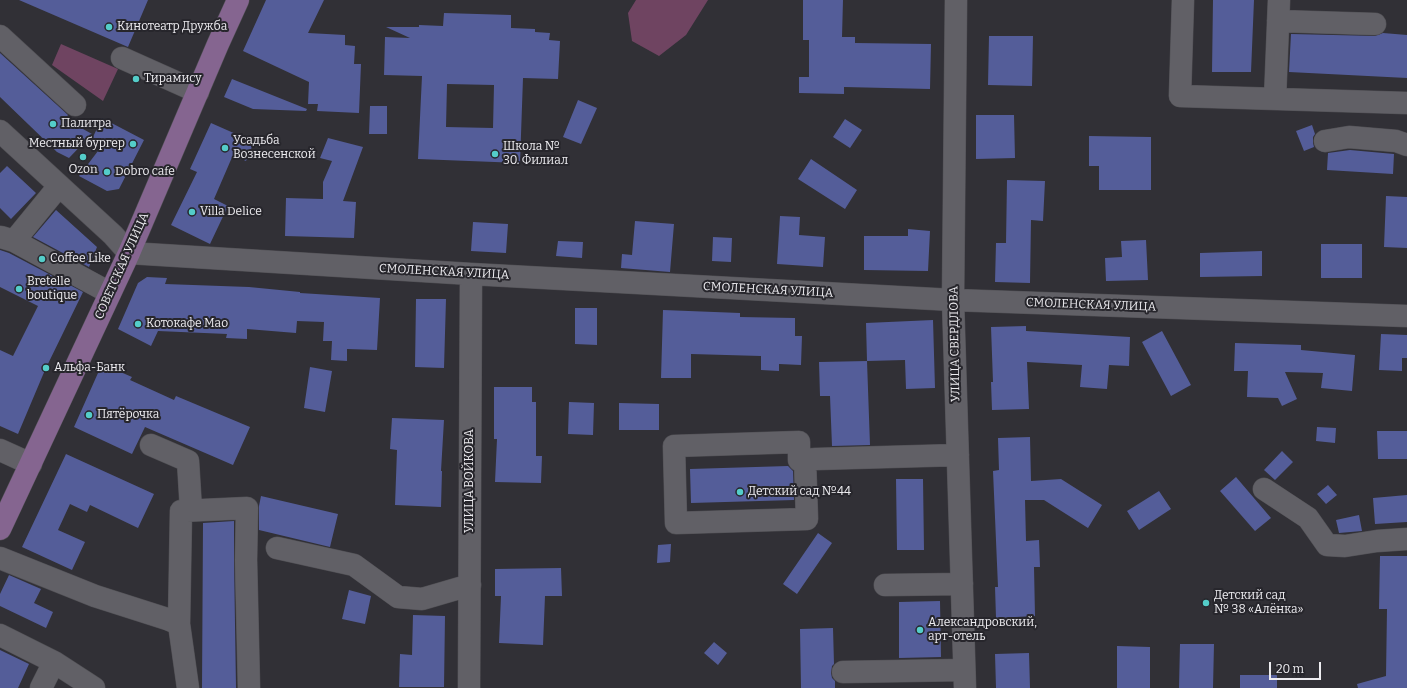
<!DOCTYPE html>
<meta charset="utf-8">
<style>
body{margin:0}
#map{position:relative;width:1407px;height:688px;overflow:hidden;background:#313036;font-family:Bitter,serif}
canvas{display:block}
.scale{position:absolute;left:1269px;top:662px;width:52px;height:18px;box-sizing:border-box;border:2px solid #edecf0;border-top:0;padding-left:5px;font-size:12px;line-height:14px;white-space:nowrap;color:#edecf0;-webkit-text-stroke:3px #27262c;paint-order:stroke}
</style>
<div id="map">
<canvas width="1407" height="688"></canvas>
<div class="scale">20 m</div>
</div>
<script>
const c = document.querySelector('canvas').getContext('2d');
c.lineJoin = 'round';
function paint(path, color) { c.fillStyle = color; c.fill(path, 'evenodd'); }
const shape = rows => new Path2D(rows.map(r => 'M' + r).join(''));
function trace(path, color, width, dash) { c.strokeStyle = color; c.lineWidth = width; c.lineCap = dash ? 'butt' : 'round'; c.setLineDash(dash || []); c.stroke(path); }
function drawText(font, color, halo, rows, align = 'center') {
  c.font = font + ' Bitter,serif'; c.lineWidth = 4; c.setLineDash([]); c.textBaseline = 'middle'; c.strokeStyle = halo; c.fillStyle = color; for (const [text, x, y, turn = 0] of rows) {
    c.save(); c.translate(x, y); c.rotate((+turn || 0) * Math.PI / 180); c.textAlign = isNaN(turn) ? turn : align; if (halo) c.strokeText(text, 0, 0); c.fillText(text, 0, 0); c.restore();
  }
}
const green = shape([
 [636,0,708,0,686,35,659,56,632,41,628,13],
 [61,44,118,69,103,101,52,65]
]);
const building = shape([
 [19,0,148,0,128,47],
 [266,0,324,0,308,33,345,35,345,45,355,46,354,64,361,64,359,113,317,111,318,104,308,104,309,82,243,51],
 [803,0,843,0,842,37,855,37,855,43,931,44,930,89,844,87,844,94,799,93,799,77,809,77,809,40,803,40],
 [1213,0,1254,0,1251,72,1212,72],
 [444,13,511,15,511,28,535,29,535,32,550,33,549,40,560,41,558,79,523,78,520,163,418,159,422,76,384,75,385,37,410,38,386,27,419,27,419,25,443,26],
 [447,84,494,85,493,128,446,127],
 [1383,33,1407,35,1407,78,1289,72,1291,34,1375,36],
 [989,36,1033,36,1032,86,988,85],
 [0,53,68,115,65,119,92,134,69,158,57,152,0,97],
 [232,79,307,109,306,111,253,109,224,97],
 [578,100,597,108,581,144,563,137],
 [370,106,387,106,387,134,369,134],
 [976,115,1014,115,1015,158,976,159],
 [102,118,144,140,119,189,107,191,79,176,101,147,92,139],
 [845,119,862,130,850,148,833,137],
 [211,123,254,142,246,161,233,155,214,199,228,206,210,244,171,225,197,172,190,169],
 [1312,125,1315,134,1313,137,1313,143,1314,147,1304,151,1296,131],
 [1089,136,1151,137,1151,190,1099,190,1099,166,1089,166],
 [328,138,363,147,343,201,356,202,354,238,285,236,286,198,323,199,323,182,332,161,320,158],
 [1350,150,1394,154,1393,174,1327,170,1328,153],
 [811,159,857,190,845,209,798,179],
 [7,166,36,193,11,219,0,208,0,173],
 [1007,180,1045,181,1043,221,1031,220,1030,283,995,282,996,243,1006,243],
 [1386,196,1407,197,1407,248,1384,247],
 [56,210,97,247,89,267,33,237],
 [780,216,800,217,799,235,825,237,823,267,777,264],
 [635,221,674,224,670,272,621,268,622,254,632,255],
 [473,222,508,224,506,253,471,251],
 [908,229,930,231,928,271,864,270,864,236,908,236],
 [713,237,732,238,731,262,712,261],
 [1146,240,1148,280,1106,281,1105,258,1122,257,1121,241],
 [558,241,583,242,582,258,556,256],
 [1321,244,1362,244,1362,278,1321,278],
 [0,250,9,253,83,292,45,370,18,434,0,426,0,350,13,356,38,306,0,287],
 [1262,251,1262,276,1200,277,1200,253],
 [147,277,167,278,165,284,249,287,300,292,300,293,380,298,377,350,347,349,347,361,331,360,332,341,323,341,324,322,297,321,296,333,247,329,247,339,226,338,227,334,158,331,151,346,118,329,138,283],
 [416,299,446,299,444,368,415,367],
 [575,308,597,308,597,345,575,344],
 [663,310,740,313,740,317,795,318,795,336,802,336,801,365,779,364,779,371,761,370,761,356,691,354,691,378,661,378],
 [933,320,935,388,906,389,905,360,867,361,866,323],
 [1026,326,1026,331,1130,337,1129,366,1109,365,1107,389,1080,387,1082,365,1027,362,1029,409,992,410,991,382,993,382,991,327],
 [1162,331,1191,385,1171,396,1142,342],
 [1381,334,1407,335,1407,358,1402,358,1402,371,1379,370],
 [1235,343,1301,345,1301,350,1355,355,1352,391,1321,388,1323,373,1285,372,1297,399,1282,406,1278,398,1247,397,1248,371,1234,371],
 [867,361,870,445,832,446,830,396,820,396,819,362],
 [102,364,132,377,130,380,174,400,176,396,250,427,233,465,145,427,132,454,74,427],
 [310,367,332,371,325,412,304,408],
 [494,387,532,387,532,402,536,402,536,456,542,456,541,483,495,482,497,439,494,439],
 [569,402,594,403,593,435,568,434],
 [619,403,659,404,659,430,619,430],
 [392,418,444,420,441,471,442,471,441,507,395,505,397,450,390,449],
 [1317,427,1336,428,1335,443,1316,441],
 [1377,431,1407,431,1407,459,1378,459],
 [1030,437,1031,481,1061,479,1102,505,1088,528,1044,500,1025,500,1026,541,1039,540,1040,567,1034,567,1035,616,996,618,995,587,998,587,993,471,999,470,998,438],
 [1282,451,1293,462,1275,480,1264,470],
 [66,454,154,494,138,528,90,505,87,512,70,504,58,530,85,542,72,570,22,547],
 [788,466,793,471,794,500,691,503,690,469],
 [1236,477,1271,518,1255,531,1220,491],
 [896,479,923,479,924,550,897,550],
 [1328,485,1337,495,1326,504,1317,494],
 [1159,491,1171,509,1139,530,1127,511],
 [1407,495,1407,522,1375,524,1373,498],
 [261,496,338,514,330,547,259,530,259,506],
 [1359,515,1362,531,1339,533,1336,520],
 [234,521,234,560,236,688,202,688,203,523],
 [818,533,832,543,797,594,783,584],
 [671,544,670,562,657,563,658,545],
 [1380,556,1407,556,1407,688,1358,688,1357,684,1386,676,1387,609,1379,609],
 [561,568,562,596,545,596,543,645,499,643,501,596,495,596,495,569],
 [9,575,41,589,34,603,53,612,46,628,0,606,0,594],
 [349,590,371,596,365,624,342,619],
 [940,601,941,657,899,658,899,602],
 [413,615,445,616,444,687,399,687,400,654,412,655],
 [833,628,834,664,832,666,831,673,832,678,835,681,835,688,801,688,800,629],
 [714,642,727,653,718,665,704,653],
 [1180,644,1214,644,1213,688,1179,688],
 [1117,646,1150,647,1150,688,1117,688],
 [0,650,29,664,18,688,0,688],
 [1029,653,1030,688,996,688,995,654],
 [1240,675,1277,675,1277,688,1240,688]
]);
const minor = shape([
 [956,0,953,300,965,688],
 [1183,0,1180,96,1407,103],
 [1278,21,1375,24],
 [0,36,75,105],
 [122,58,198,92],
 [1275,99,1279,0],
 [0,131,113,235,129,253,471,274,953,300,1407,316],
 [1325,141,1349,137,1396,141,1407,145],
 [1,237,14,241,59,186],
 [14,241,110,293],
 [151,445,188,461,191,510],
 [0,450,31,464],
 [805,460,807,519,676,523,674,446,799,442,799,460,805,460,816,459,958,455],
 [1264,489,1308,518,1327,545,1345,546,1377,541,1407,539],
 [277,548,354,565,398,597,422,599,470,585],
 [0,558,95,596,167,619,179,624],
 [885,585,962,584],
 [0,635,54,662,41,688],
 [54,662,94,688],
 [843,672,964,670],
 [188,688,179,624,181,511,247,508,246,560,249,688],
 [469,688,471,274]
]);
const major = shape([
 [0,529,129,253,218,44,238,0]
]);
const markers = [
 [109,27,4,"#54cdc9"],
 [136,79,4,"#54cdc9"],
 [53,124,4,"#54cdc9"],
 [133,144,4,"#54cdc9"],
 [225,148,4,"#54cdc9"],
 [495,154,4,"#54cdc9"],
 [83,157,4,"#54cdc9"],
 [107,172,4,"#54cdc9"],
 [192,212,4,"#54cdc9"],
 [42,259,4,"#54cdc9"],
 [19,289,4,"#54cdc9"],
 [138,324,4,"#54cdc9"],
 [46,368,4,"#54cdc9"],
 [89,415,4,"#54cdc9"],
 [740,492,4,"#54cdc9"],
 [1206,603,4,"#54cdc9"],
 [920,630,4,"#54cdc9"]
];
const poiNames = [
 ["Кинотеатр Дружба",117,27],
 ["Тирамису",144,79],
 ["Палитра",61,124],
 ["Усадьба",233,141],
 ["Вознесенской",233,155],
 ["Местный бургер",125,144,"right"],
 ["Школа №",503,147],
 ["30. Филиал",503,161],
 ["Ozon",83,170,"center"],
 ["Dobro cafe",115,172],
 ["Villa Delice",200,212],
 ["Coffee Like",50,259],
 ["Bretelle",27,282],
 ["boutique",27,296],
 ["Котокафе Мао",146,324],
 ["Альфа-Банк",54,368],
 ["Пятёрочка",97,415],
 ["Детский сад №44",748,492],
 ["Детский сад",1214,596],
 ["№ 38 «Алёнка»",1214,610],
 ["Александровский,",928,623],
 ["арт-отель",928,637]
];
const streetNames = [
 ["СОВЕТСКАЯ УЛИЦА",122,266,-66],
 ["СМОЛЕНСКАЯ УЛИЦА",444,272,3],
 ["СМОЛЕНСКАЯ УЛИЦА",768,290,3],
 ["СМОЛЕНСКАЯ УЛИЦА",1091,305,2],
 ["УЛИЦА СВЕРДЛОВА",955,344,-91],
 ["УЛИЦА ВОЙКОВА",470,481,-90]
];
paint(green, '#6f4461');
paint(building, '#545d99');
trace(minor, '#504f54', 23);
trace(major, '#504f54', 23);
trace(minor, '#616066', 22);
trace(major, '#856590', 22);
for (const [x, y, r, color] of markers) { const dot = new Path2D(); dot.arc(x, y, r, 0, 2 * Math.PI); c.fillStyle = color; c.fill(dot); trace(dot, '#27262c', 1.5); }
drawText('12px', '#edecf0', '#27262c', poiNames, 'left');
drawText('12px', '#edecf0', '#27262c', streetNames);
</script>
